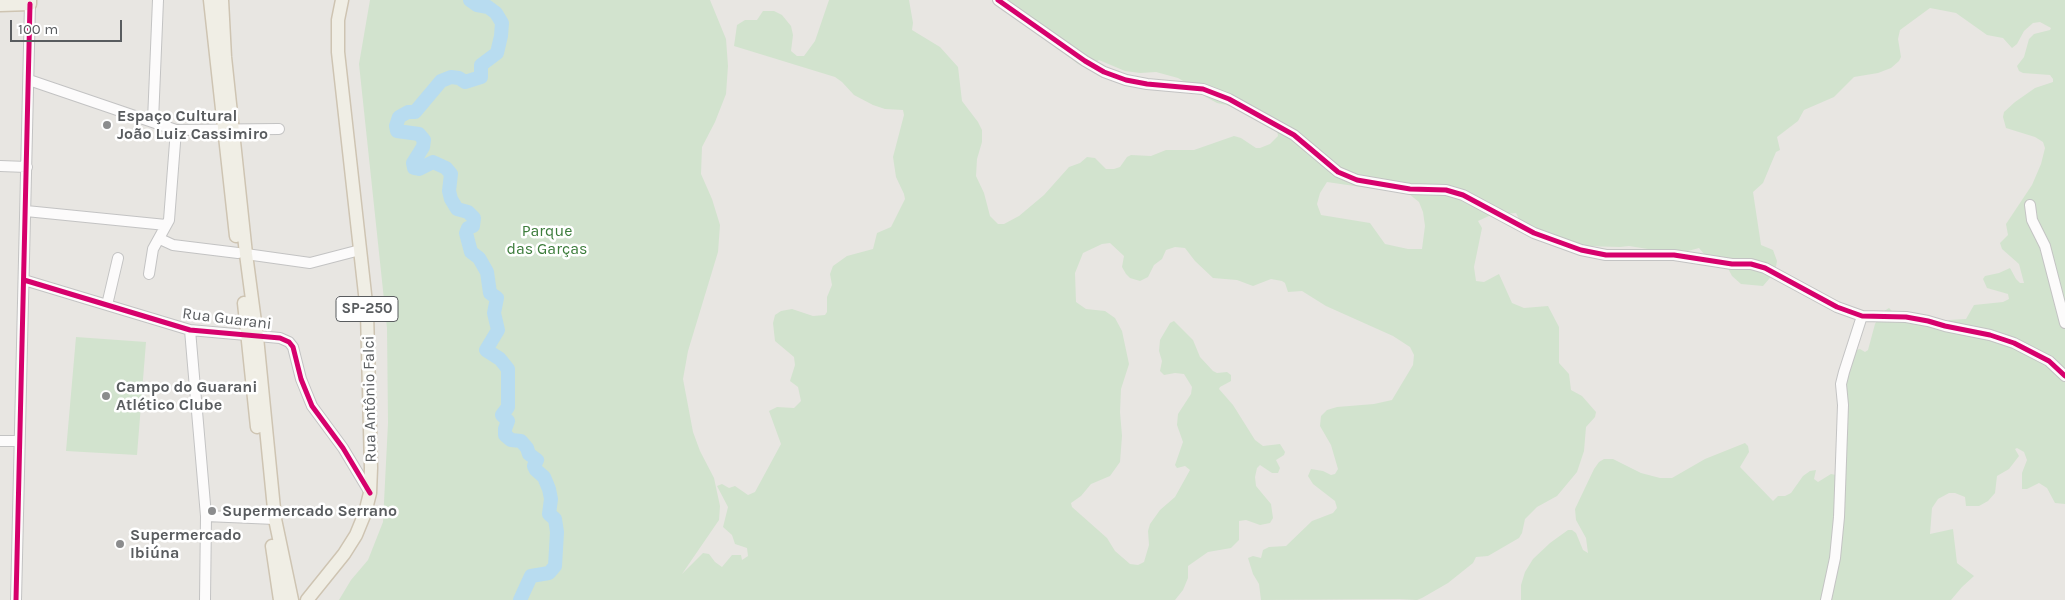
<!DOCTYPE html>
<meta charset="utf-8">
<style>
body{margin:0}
#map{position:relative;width:2065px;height:600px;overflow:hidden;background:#e8e6e2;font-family:Karla,sans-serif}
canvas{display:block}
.scale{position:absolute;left:10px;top:20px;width:112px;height:22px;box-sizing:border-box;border:2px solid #595c5f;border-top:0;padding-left:6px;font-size:15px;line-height:18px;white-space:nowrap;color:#595c5f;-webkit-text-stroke:4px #fff;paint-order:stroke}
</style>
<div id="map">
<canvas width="2065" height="600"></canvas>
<div class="scale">100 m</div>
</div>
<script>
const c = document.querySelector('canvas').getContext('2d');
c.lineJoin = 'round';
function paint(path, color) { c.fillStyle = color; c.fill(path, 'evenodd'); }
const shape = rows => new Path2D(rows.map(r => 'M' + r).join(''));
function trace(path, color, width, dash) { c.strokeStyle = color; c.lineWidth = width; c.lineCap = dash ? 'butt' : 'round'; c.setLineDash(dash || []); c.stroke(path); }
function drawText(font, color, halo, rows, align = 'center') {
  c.font = font + ' Karla,sans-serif'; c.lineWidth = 5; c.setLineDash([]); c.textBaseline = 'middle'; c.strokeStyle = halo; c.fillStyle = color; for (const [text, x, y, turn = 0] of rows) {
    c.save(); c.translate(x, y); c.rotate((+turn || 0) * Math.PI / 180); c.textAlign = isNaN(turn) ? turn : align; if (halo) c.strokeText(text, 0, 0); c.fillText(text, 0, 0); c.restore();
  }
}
const green = shape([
 [370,0,710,0,726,39,728,66,726,94,715,122,702,147,701,174,712,199,720,225,718,252,688,351,683,379,693,432,700,451,714,478,720,506,719,520,682,574,703,553,709,554,715,562,722,567,732,555,741,555,742,560,748,556,747,548,735,544,732,535,723,527,728,507,717,486,722,484,729,488,735,486,748,495,755,492,781,444,769,411,777,407,794,408,801,401,798,387,790,381,795,365,794,357,775,341,773,323,775,315,781,311,792,309,813,316,825,315,827,312,827,297,832,285,830,274,833,266,847,256,873,249,877,233,891,227,905,199,904,194,896,177,893,157,904,115,903,110,885,109,873,105,854,95,842,82,835,77,734,46,737,25,745,20,757,20,763,11,774,11,782,15,791,26,793,35,791,51,797,56,804,56,815,41,829,0,909,0,913,23,912,30,940,47,958,67,962,101,978,122,982,130,982,142,977,159,976,176,984,193,990,216,998,224,1004,224,1019,216,1044,195,1069,167,1080,163,1087,157,1095,158,1106,169,1114,169,1120,167,1127,157,1131,155,1151,156,1166,150,1194,150,1234,136,1241,138,1256,148,1260,148,1270,144,1278,136,1277,130,1236,107,1217,103,1193,90,1185,82,1178,78,1156,72,1140,73,1125,71,1099,60,1097,62,1099,68,1090,69,1078,64,1001,0,2065,0,2065,504,2055,503,2047,488,2039,483,2027,489,2022,489,2022,473,2027,460,2024,452,2017,448,2015,449,2019,456,2009,469,1997,476,1995,493,1988,501,1979,506,1966,506,1965,497,1955,493,1949,493,1938,499,1932,508,1930,534,1953,529,1957,563,1974,576,1962,587,1951,600,1521,600,1521,585,1525,572,1533,559,1550,543,1568,530,1572,530,1576,533,1583,550,1588,553,1586,538,1576,520,1575,509,1594,469,1599,462,1604,459,1613,459,1641,473,1660,478,1672,478,1705,459,1745,443,1748,446,1749,452,1740,467,1773,501,1778,496,1785,496,1791,493,1803,476,1810,471,1816,470,1814,479,1818,482,1831,474,1841,476,1846,379,1856,350,1860,349,1865,352,1868,350,1875,324,1881,313,1889,308,1896,315,1942,324,1949,320,1966,319,1974,305,2003,302,2009,299,2008,294,1987,288,1983,279,1985,276,1999,273,2010,268,2016,279,2020,283,2024,283,2019,264,2002,249,2000,243,2008,235,2006,224,2032,185,2041,164,2045,148,2043,142,2035,137,2006,128,2003,117,2004,112,2015,102,2035,88,2053,82,2053,79,2050,75,2023,73,2019,71,2017,66,2024,57,2029,39,2034,34,2050,30,2051,28,2040,22,2033,23,2024,31,2017,44,2012,48,2003,38,1987,35,1956,13,1930,8,1900,30,1898,39,1901,57,1899,61,1891,68,1878,73,1854,77,1834,97,1804,110,1798,121,1777,137,1780,150,1776,152,1763,183,1753,192,1761,245,1773,250,1777,261,1775,272,1763,286,1741,284,1732,276,1723,259,1712,266,1699,264,1699,261,1705,255,1699,248,1688,251,1648,249,1629,246,1620,247,1584,246,1556,239,1519,219,1516,213,1491,215,1478,221,1482,228,1474,267,1476,281,1484,282,1499,274,1512,303,1524,308,1548,306,1559,327,1559,363,1569,374,1571,390,1582,396,1596,412,1595,417,1586,427,1584,451,1577,472,1557,496,1537,507,1525,519,1522,533,1519,538,1488,556,1476,557,1473,563,1448,583,1422,598,1417,600,1399,599,1261,600,1259,584,1253,574,1248,558,1253,556,1261,558,1263,550,1269,547,1286,546,1312,521,1333,513,1337,508,1335,501,1313,484,1308,476,1311,469,1323,471,1331,475,1335,474,1338,469,1331,445,1320,426,1321,416,1327,410,1337,407,1374,404,1392,400,1413,365,1414,355,1410,347,1393,336,1326,306,1302,291,1288,292,1285,283,1282,281,1271,279,1253,286,1237,280,1213,278,1195,261,1185,248,1175,247,1166,250,1162,259,1154,265,1148,277,1140,281,1130,278,1126,274,1122,267,1124,256,1110,243,1102,244,1083,253,1075,273,1076,302,1086,309,1105,311,1115,318,1122,331,1129,364,1121,389,1120,412,1122,436,1120,462,1110,476,1091,484,1081,496,1071,503,1072,507,1107,538,1115,551,1130,564,1138,565,1144,562,1149,545,1148,531,1150,524,1160,510,1175,497,1190,470,1185,466,1177,468,1175,465,1183,442,1177,425,1178,414,1191,394,1192,387,1184,374,1175,373,1164,375,1160,371,1162,361,1159,351,1160,340,1170,323,1174,321,1193,340,1200,357,1213,371,1217,373,1227,372,1231,375,1231,381,1220,387,1219,389,1233,405,1255,440,1263,446,1280,444,1285,452,1284,455,1276,460,1280,468,1278,473,1272,473,1260,465,1257,468,1255,477,1256,486,1271,504,1273,518,1270,523,1260,525,1246,520,1239,521,1239,540,1231,548,1208,552,1188,566,1188,578,1183,590,1175,600,339,600,351,580,368,560,383,522,388,423,387,328,359,64],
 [1327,182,1409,194,1419,202,1423,212,1425,226,1422,249,1408,249,1385,244,1370,223,1321,215,1317,204,1320,193],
 [76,337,146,342,137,455,66,451]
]);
const river = shape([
 [470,0,477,5,488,7,496,13,502,23,501,36,497,53,481,65,481,77,465,82,459,78,451,77,441,81,415,112,408,112,399,117,396,126,397,131,419,134,424,140,423,147,413,163,414,168,419,169,433,162,446,168,451,174,449,191,451,199,457,209,468,212,474,218,473,226,468,228,466,233,471,252,479,258,487,272,490,293,497,298,494,313,498,330,486,350,500,359,508,369,508,407,502,415,508,421,505,429,505,435,511,440,521,441,527,448,529,454,537,460,534,466,536,470,544,477,549,489,551,499,549,514,555,519,557,532,555,566,549,573,531,576,520,600]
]);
const minor = shape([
 [998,0,1085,61,1104,72,1126,80,1147,84,1203,89,1229,99,1294,135,1338,172,1357,180,1410,189,1446,190,1463,195,1534,233,1581,250,1606,255,1674,255,1732,264,1751,264,1765,268,1837,307,1862,316,1906,317,1928,321,1945,326,1990,335,2014,343,2049,361,2065,376],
 [29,80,176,130,279,129],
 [153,121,158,0],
 [0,166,27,167],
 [2030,205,2032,220,2045,246,2065,323],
 [26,211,166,225],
 [160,239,173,245,238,253],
 [246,254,310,263,360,250],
 [149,274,153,249,169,220,176,130],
 [24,280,190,330,280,338,289,342,293,347,301,379,312,406,343,448,370,493],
 [107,305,118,258],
 [190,330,206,516,205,600],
 [0,441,19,441],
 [206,516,275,519],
 [16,600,30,4],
 [1826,600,1835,558,1839,517,1843,405,1841,384,1844,372,1862,316]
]);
const major = shape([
 [210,0,236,236],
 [222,0,225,57,246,254,257,337,275,519,292,600],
 [0,5,30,4,30,0],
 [244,303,257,427],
 [272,546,280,600],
 [307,600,344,554,356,535,365,513,370,493,371,468,367,312,338,52,338,20,342,0]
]);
const cycleway = shape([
 [998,0,1085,61,1104,72,1126,80,1147,84,1203,89,1229,99,1294,135,1338,172,1357,180,1410,189,1446,190,1463,195,1534,233,1581,250,1606,255,1674,255,1732,264,1751,264,1765,268,1837,307,1862,316,1906,317,1928,321,1945,326,1990,335,2014,343,2049,361,2065,376],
 [24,280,190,330,280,338,289,342,293,347,301,379,312,406,343,448,370,493],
 [16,600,30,4]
]);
const markers = [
 [107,125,5,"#8b8c8d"],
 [106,396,5,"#8b8c8d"],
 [212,511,5,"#8b8c8d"],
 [120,544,5,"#8b8c8d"]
];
const shields = [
 [367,309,62]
];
const shieldNames = [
 ["SP-250",367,309]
];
const poiNames = [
 ["Espaço Cultural",117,116],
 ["João Luiz Cassimiro",117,134],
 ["Campo do Guarani",116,387],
 ["Atlético Clube",116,405],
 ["Supermercado Serrano",222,511],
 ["Supermercado",130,535],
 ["Ibiúna",130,553]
];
const parkNames = [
 ["Parque",547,231],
 ["das Garças",547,249]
];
const streetNames = [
 ["Rua Guarani",227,319,7],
 ["Rua Antônio Falci",370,399,-91]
];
paint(green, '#d2e3ce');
trace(river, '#b8dcf0', 14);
trace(minor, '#c3c3c3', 12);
trace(major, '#cec4b2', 15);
trace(minor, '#fcfbfb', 10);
trace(major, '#f0eee5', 12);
trace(cycleway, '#d6006c', 5);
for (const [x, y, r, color] of markers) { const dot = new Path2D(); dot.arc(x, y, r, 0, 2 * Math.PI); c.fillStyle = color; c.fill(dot); trace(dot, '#fff', 2); }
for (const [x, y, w] of shields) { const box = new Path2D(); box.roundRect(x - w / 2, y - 12.5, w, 25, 4); c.fillStyle = '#fff'; c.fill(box); trace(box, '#595c5f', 1); }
drawText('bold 15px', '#595c5f', null, shieldNames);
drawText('bold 16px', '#595c5f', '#fff', poiNames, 'left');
drawText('16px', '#3c7c3b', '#fff', parkNames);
drawText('16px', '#595c5f', '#fff', streetNames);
</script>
